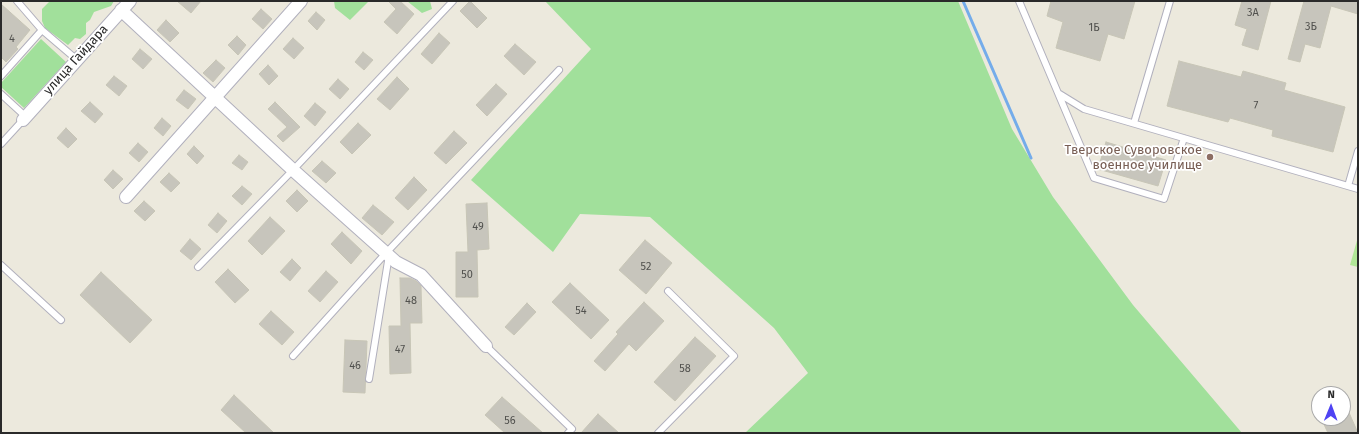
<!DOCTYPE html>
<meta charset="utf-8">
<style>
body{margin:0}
#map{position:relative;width:1359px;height:434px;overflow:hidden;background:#ece9dd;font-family:"Fira Sans",sans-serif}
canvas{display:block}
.frame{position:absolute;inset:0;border:2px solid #2a2a2a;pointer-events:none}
.north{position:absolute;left:1311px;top:386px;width:40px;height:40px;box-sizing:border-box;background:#fff;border:1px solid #aaa;border-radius:50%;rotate:1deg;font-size:11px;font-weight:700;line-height:16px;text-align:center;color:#2a2a2a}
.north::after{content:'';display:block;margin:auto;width:14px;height:18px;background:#4f43f3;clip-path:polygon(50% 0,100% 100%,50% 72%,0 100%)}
</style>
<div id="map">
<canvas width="1359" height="434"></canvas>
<div class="frame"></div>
<div class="north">N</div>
</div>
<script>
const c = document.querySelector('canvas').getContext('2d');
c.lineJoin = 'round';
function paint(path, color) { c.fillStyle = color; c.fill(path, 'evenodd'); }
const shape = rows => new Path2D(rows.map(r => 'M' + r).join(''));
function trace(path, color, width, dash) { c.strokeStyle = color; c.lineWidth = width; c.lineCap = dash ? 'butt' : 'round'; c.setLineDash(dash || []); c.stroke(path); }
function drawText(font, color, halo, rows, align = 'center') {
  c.font = font + ' "Fira Sans",sans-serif'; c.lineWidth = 3.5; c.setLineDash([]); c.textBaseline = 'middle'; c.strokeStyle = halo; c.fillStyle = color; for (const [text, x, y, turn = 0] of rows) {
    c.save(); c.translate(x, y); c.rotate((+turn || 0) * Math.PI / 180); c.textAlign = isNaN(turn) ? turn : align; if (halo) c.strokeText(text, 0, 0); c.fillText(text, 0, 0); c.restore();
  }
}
const green = shape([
 [50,1,114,1,111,6,94,12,90,20,86,23,86,34,80,39,75,38,68,45,45,28,42,21,42,9],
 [334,1,369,1,350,20,335,8],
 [407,1,430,1,432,9,422,13],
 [545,1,958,1,1012,129,1053,197,1133,305,1242,433,745,433,808,373,774,328,650,217,580,214,553,252,471,180,591,49],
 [41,39,66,62,24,108,1,87,1,83]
]);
const pitch = shape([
 [1358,237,1358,267,1350,265]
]);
const stream = shape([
 [963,1,1031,158]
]);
const building = shape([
 [177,1,201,1,191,13,177,1],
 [388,1,400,1,414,14,397,34,384,22,396,9,388,1],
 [470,1,487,18,477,28,460,11,470,1],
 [1051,1,1135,1,1124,39,1108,34,1100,61,1056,48,1063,22,1047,16,1051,1],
 [1242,1,1271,1,1258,50,1242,45,1247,29,1235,25,1242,1],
 [1304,1,1358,1,1358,14,1331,6,1320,48,1305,44,1300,62,1288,59,1304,1],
 [1,4,30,30,16,47,18,49,6,62,1,57,1,4],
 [261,9,272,19,263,29,252,19,261,9],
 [316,12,325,20,317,30,308,21,316,12],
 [166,20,179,33,170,42,157,30,166,20],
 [439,33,450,43,432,64,421,54,439,33],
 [237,36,246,45,238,55,228,45,237,36],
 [293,38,304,48,294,59,283,49,293,38],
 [515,44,536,62,524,75,504,56,515,44],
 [140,49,152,59,143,69,132,59,140,49],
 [363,52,373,60,364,70,355,62,363,52],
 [216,60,225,68,213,82,203,73,216,60],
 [1179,61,1241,77,1243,71,1286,83,1284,90,1345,107,1333,152,1272,136,1273,130,1230,118,1228,122,1167,106,1179,61],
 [268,65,278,76,269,85,259,74,268,65],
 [114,76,127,86,119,96,106,85,114,76],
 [397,77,409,89,390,110,377,99,397,77],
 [338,79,349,89,340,99,329,89,338,79],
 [496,84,507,94,487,116,476,105,496,84],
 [184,90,196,99,188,109,176,100,184,90],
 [90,102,103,114,95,123,81,111,90,102],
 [275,102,300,127,283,142,277,136,287,127,268,109,275,102],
 [315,103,326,112,315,126,304,116,315,103],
 [162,118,171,126,163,136,154,128,162,118],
 [358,123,371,135,352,154,340,142,358,123],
 [66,128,77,139,68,148,57,138,66,128],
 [454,131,467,143,446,164,434,153,454,131],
 [1106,142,1166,160,1158,186,1098,169,1106,142],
 [138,143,148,152,139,162,129,153,138,143],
 [194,146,204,156,197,164,187,154,194,146],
 [239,155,248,162,242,170,232,163,239,155],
 [322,161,336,173,326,183,312,171,322,161],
 [113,170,123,179,113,189,104,180,113,170],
 [169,173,180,183,171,192,160,182,169,173],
 [414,177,427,190,408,210,395,198,414,177],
 [242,186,252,194,242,205,232,196,242,186],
 [297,190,308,201,297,212,286,201,297,190],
 [144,201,155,211,145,221,134,211,144,201],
 [487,203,489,249,477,250,478,297,456,297,456,252,468,252,466,204,487,203],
 [373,205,394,222,382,235,362,218,373,205],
 [218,213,227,221,217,233,208,225,218,213],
 [270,217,285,231,262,255,248,241,270,217],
 [342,232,362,251,351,264,331,244,342,232],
 [190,239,201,249,191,260,180,251,190,239],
 [645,240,672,263,646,294,619,270,645,240],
 [292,259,301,268,290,281,280,272,292,259],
 [228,269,249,290,235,303,215,282,228,269],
 [326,271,338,282,320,302,308,291,326,271],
 [101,272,152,320,130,343,80,295,101,272],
 [400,278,410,278,416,281,421,286,422,323,410,323,411,373,390,374,389,326,401,326,400,278],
 [570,283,609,320,591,339,552,302,570,283],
 [644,302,664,321,636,351,629,344,605,371,594,361,618,334,616,332,644,302],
 [527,303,536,312,514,335,505,327,527,303],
 [271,311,294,332,282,345,259,324,271,311],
 [695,337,716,356,675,401,654,382,695,337],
 [345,340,367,341,365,393,343,392,345,340],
 [234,395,274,433,246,433,221,410,234,395],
 [502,397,543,433,505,433,485,415,502,397],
 [1343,399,1358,433,1328,433,1321,418,1343,418,1343,399],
 [598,414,619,433,581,433,598,414]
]);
const service = shape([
 [17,1,42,30,76,59],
 [1019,1,1058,93,1084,109,1358,189],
 [1,76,42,30],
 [1058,93,1094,178,1164,199,1184,138],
 [1,94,25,116],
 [1134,123,1170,1],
 [1,144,23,120],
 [1348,186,1358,151],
 [1,265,61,320],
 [198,267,293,170,453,1],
 [486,346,572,429,568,433],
 [293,356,386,253,559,70],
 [369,379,389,255],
 [658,433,734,356,668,291]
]);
const minor = shape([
 [121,10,293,170,396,262,421,275,486,346],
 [23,120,130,1],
 [126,197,301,1]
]);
const markers = [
 [1210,157,4,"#8d6e63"]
];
const numberNames = [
 ["3А",1253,13],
 ["3Б",1311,27],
 ["1Б",1094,28],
 ["4",12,39],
 ["7",1256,106],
 ["49",478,227],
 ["52",646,267],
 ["50",467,275],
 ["48",411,301],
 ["54",581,311],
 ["47",400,350],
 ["46",355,366],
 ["58",685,369],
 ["56",510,421]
];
const streetNames = [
 ["улица Гайдара",76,60,-48]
];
const educationNames = [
 ["Тверское Суворовское",1202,150],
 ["военное училище",1202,165]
];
paint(green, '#a1e09b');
paint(pitch, '#b1e797');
trace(stream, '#74acea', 3);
paint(building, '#c7c5bc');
trace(building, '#c7c5b6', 1);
trace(service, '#b1b0bd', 8);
trace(minor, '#b1b0bd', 14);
trace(service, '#fff', 6);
trace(minor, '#fff', 12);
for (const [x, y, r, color] of markers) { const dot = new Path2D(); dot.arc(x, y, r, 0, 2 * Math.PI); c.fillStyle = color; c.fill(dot); trace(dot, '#fff', 1.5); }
drawText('11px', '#51514e', null, numberNames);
drawText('13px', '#2a2a2a', '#fff', streetNames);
drawText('13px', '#785e54', '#fff', educationNames, 'right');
</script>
